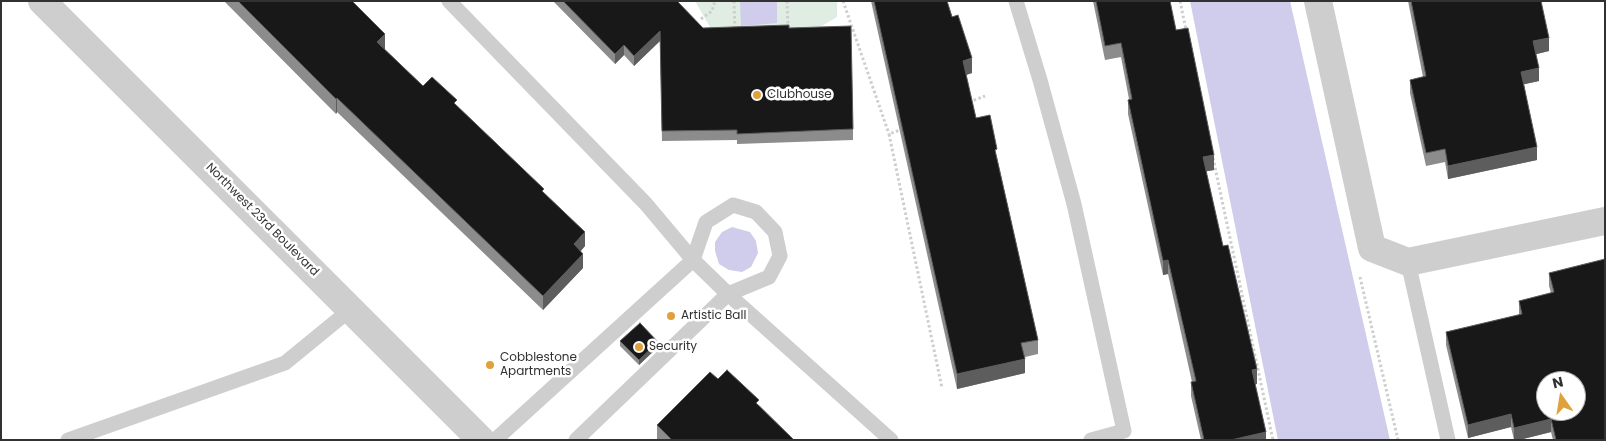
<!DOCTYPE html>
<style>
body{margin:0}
#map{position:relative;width:1606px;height:441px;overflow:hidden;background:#fff;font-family:Poppins,sans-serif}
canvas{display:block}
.frame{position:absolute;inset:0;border:2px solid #313131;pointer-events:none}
.north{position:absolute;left:1536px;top:371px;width:50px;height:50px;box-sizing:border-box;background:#fff;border:1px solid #adadad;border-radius:50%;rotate:347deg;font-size:14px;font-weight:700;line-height:20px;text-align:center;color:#313131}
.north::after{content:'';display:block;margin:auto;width:18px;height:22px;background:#dfa13c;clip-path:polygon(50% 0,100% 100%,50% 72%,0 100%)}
</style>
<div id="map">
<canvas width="1606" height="441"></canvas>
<div class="frame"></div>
<div class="north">N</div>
</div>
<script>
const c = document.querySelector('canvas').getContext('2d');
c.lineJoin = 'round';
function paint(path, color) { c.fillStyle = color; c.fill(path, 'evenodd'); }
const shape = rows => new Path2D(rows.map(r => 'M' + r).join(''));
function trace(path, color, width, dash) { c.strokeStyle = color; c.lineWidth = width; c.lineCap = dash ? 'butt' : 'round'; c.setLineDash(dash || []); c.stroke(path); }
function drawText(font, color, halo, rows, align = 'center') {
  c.font = font + ' Poppins,sans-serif'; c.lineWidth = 5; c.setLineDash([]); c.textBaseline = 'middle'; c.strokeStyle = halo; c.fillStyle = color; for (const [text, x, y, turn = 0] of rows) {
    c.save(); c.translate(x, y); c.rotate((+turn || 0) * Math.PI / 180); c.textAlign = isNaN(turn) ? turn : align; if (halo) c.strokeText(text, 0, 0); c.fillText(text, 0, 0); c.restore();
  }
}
const green = shape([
 [695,1,837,1,837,17,810,33,715,51,710,27]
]);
const water = shape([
 [740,1,777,1,777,23,741,26],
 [1190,1,1290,1,1390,440,1278,440],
 [732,227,750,232,756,241,758,253,751,267,742,272,729,270,719,264,715,251,715,242,722,232]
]);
const path = shape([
 [734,1,735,30],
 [787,1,788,28],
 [843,1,889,134],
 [1180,1,1186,30],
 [701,19,712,11,715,1],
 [969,102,985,96],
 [903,129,889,134,942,388],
 [1213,158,1273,440],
 [1360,277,1398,440]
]);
const service = shape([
 [449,1,646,204,693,260,728,294,891,440],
 [1016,1,1040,80,1074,204,1124,431,1091,440],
 [1408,262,1448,440],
 [68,440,285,363,351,309],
 [495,440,693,260,706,222,733,205,756,212,775,232,780,256,769,277,728,294,576,440]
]);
const minor = shape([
 [1318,1,1372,248,1408,262,1605,221]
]);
const tertiary = shape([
 [42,1,481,440]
]);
const wall = shape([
 [224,1,352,1,384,49,423,86,457,106,544,193,585,246,581,251,583,268,543,310,337,112,336,114],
 [553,1,677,1,703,28,789,28,853,129,853,140,737,144,737,140,662,141,660,41,634,66,624,55,615,64],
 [871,1,947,1,972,73,966,75,976,118,997,158,1038,340,1038,354,1025,357,1025,373,957,389],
 [1093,1,1170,1,1176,30,1214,170,1206,171,1223,246,1257,384,1255,384,1266,440,1201,440,1191,396,1191,382,1192,382,1168,274,1163,275,1128,114,1128,100,1129,99,1121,57,1105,60],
 [1408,1,1541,1,1549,51,1536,54,1539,81,1524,84,1537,160,1448,179,1445,162,1426,166,1410,93,1410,80,1423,77],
 [1549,273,1605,440,1553,440,1551,432,1519,440,1514,440,1511,427,1468,438,1446,345,1446,332,1519,315,1519,301,1551,293,1549,286],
 [620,341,658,347,639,365,620,346],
 [718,379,759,405,794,440,657,440,657,425]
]);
const shadedWall = shape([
 [660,31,660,41,634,66,634,56],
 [385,34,385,49,377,56,377,42],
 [1549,38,1549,51,1533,55,1533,41],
 [624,45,624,55,615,64,615,54],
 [972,58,972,73,963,76,963,61],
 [1539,68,1539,81,1521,85,1521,72],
 [337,98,337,112,336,114,336,99],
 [1537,147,1537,160,1448,179,1448,166],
 [1214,155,1214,170,1203,172,1203,157],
 [585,232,585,246,574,258,574,244],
 [583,254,583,268,543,310,543,296],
 [1168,260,1168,274,1163,275,1163,261],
 [658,342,658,347,639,365,639,360],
 [1025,359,1025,373,957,389,957,374],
 [1257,369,1257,384,1252,385,1252,370],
 [1511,414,1511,427,1468,438,1468,425],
 [1551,419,1551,432,1519,440,1514,440,1514,428],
 [1266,432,1266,440,1231,440]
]);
const building = shape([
 [238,1,352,1,385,34,377,42,423,86,432,77,457,100,454,103,544,189,542,191,585,232,574,244,583,254,543,296,337,98,336,99,238,1],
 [563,1,677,1,703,28,789,25,789,28,851,26,853,129,737,134,737,130,662,131,660,31,634,56,624,45,615,54,563,1],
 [874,1,947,1,952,17,958,15,972,58,963,61,976,118,990,115,997,149,995,150,1038,340,1021,343,1025,359,957,374,874,1],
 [1096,1,1170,1,1176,30,1188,28,1214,155,1203,157,1223,246,1228,245,1257,369,1252,370,1266,432,1231,440,1204,440,1191,382,1196,381,1168,260,1163,261,1128,100,1132,99,1121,43,1105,46,1096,1],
 [1411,1,1541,1,1549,38,1533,41,1539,68,1521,72,1537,147,1448,166,1445,149,1426,153,1410,80,1426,76,1411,1],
 [1605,259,1605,440,1556,440,1551,419,1514,428,1511,414,1468,425,1446,332,1522,314,1519,301,1554,292,1549,273,1605,259],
 [1546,381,1576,381,1576,411,1546,411,1546,381],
 [640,323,658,342,639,360,620,341,640,323],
 [727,370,759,400,756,403,794,440,672,440,657,425,710,372,718,379,727,370]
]);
const markers = [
 [757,95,5,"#dfa13c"],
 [671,316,5,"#dfa13c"],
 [639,347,5,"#dfa13c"],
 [490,365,5,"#dfa13c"]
];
const poiNames = [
 ["Clubhouse",767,95],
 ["Artistic Ball",681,316],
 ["Security",649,347],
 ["Cobblestone",500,358],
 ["Apartments",500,372]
];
const streetNames = [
 ["Northwest 23rd Boulevard",262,220,45]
];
paint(green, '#e0ede2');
paint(water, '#cfcdeb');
trace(path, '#cecece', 3, [2.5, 2.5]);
trace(service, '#cecece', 15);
trace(minor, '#cecece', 28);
trace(tertiary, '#cecece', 28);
paint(wall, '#8c8c8c');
paint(shadedWall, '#5d5d5d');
paint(building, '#181818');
trace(building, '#5d5d5d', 1);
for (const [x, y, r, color] of markers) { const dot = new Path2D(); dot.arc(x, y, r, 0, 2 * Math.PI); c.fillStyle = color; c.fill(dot); trace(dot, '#fff', 2); }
drawText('12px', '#313131', '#fff', poiNames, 'left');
drawText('12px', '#313131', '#fff', streetNames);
</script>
